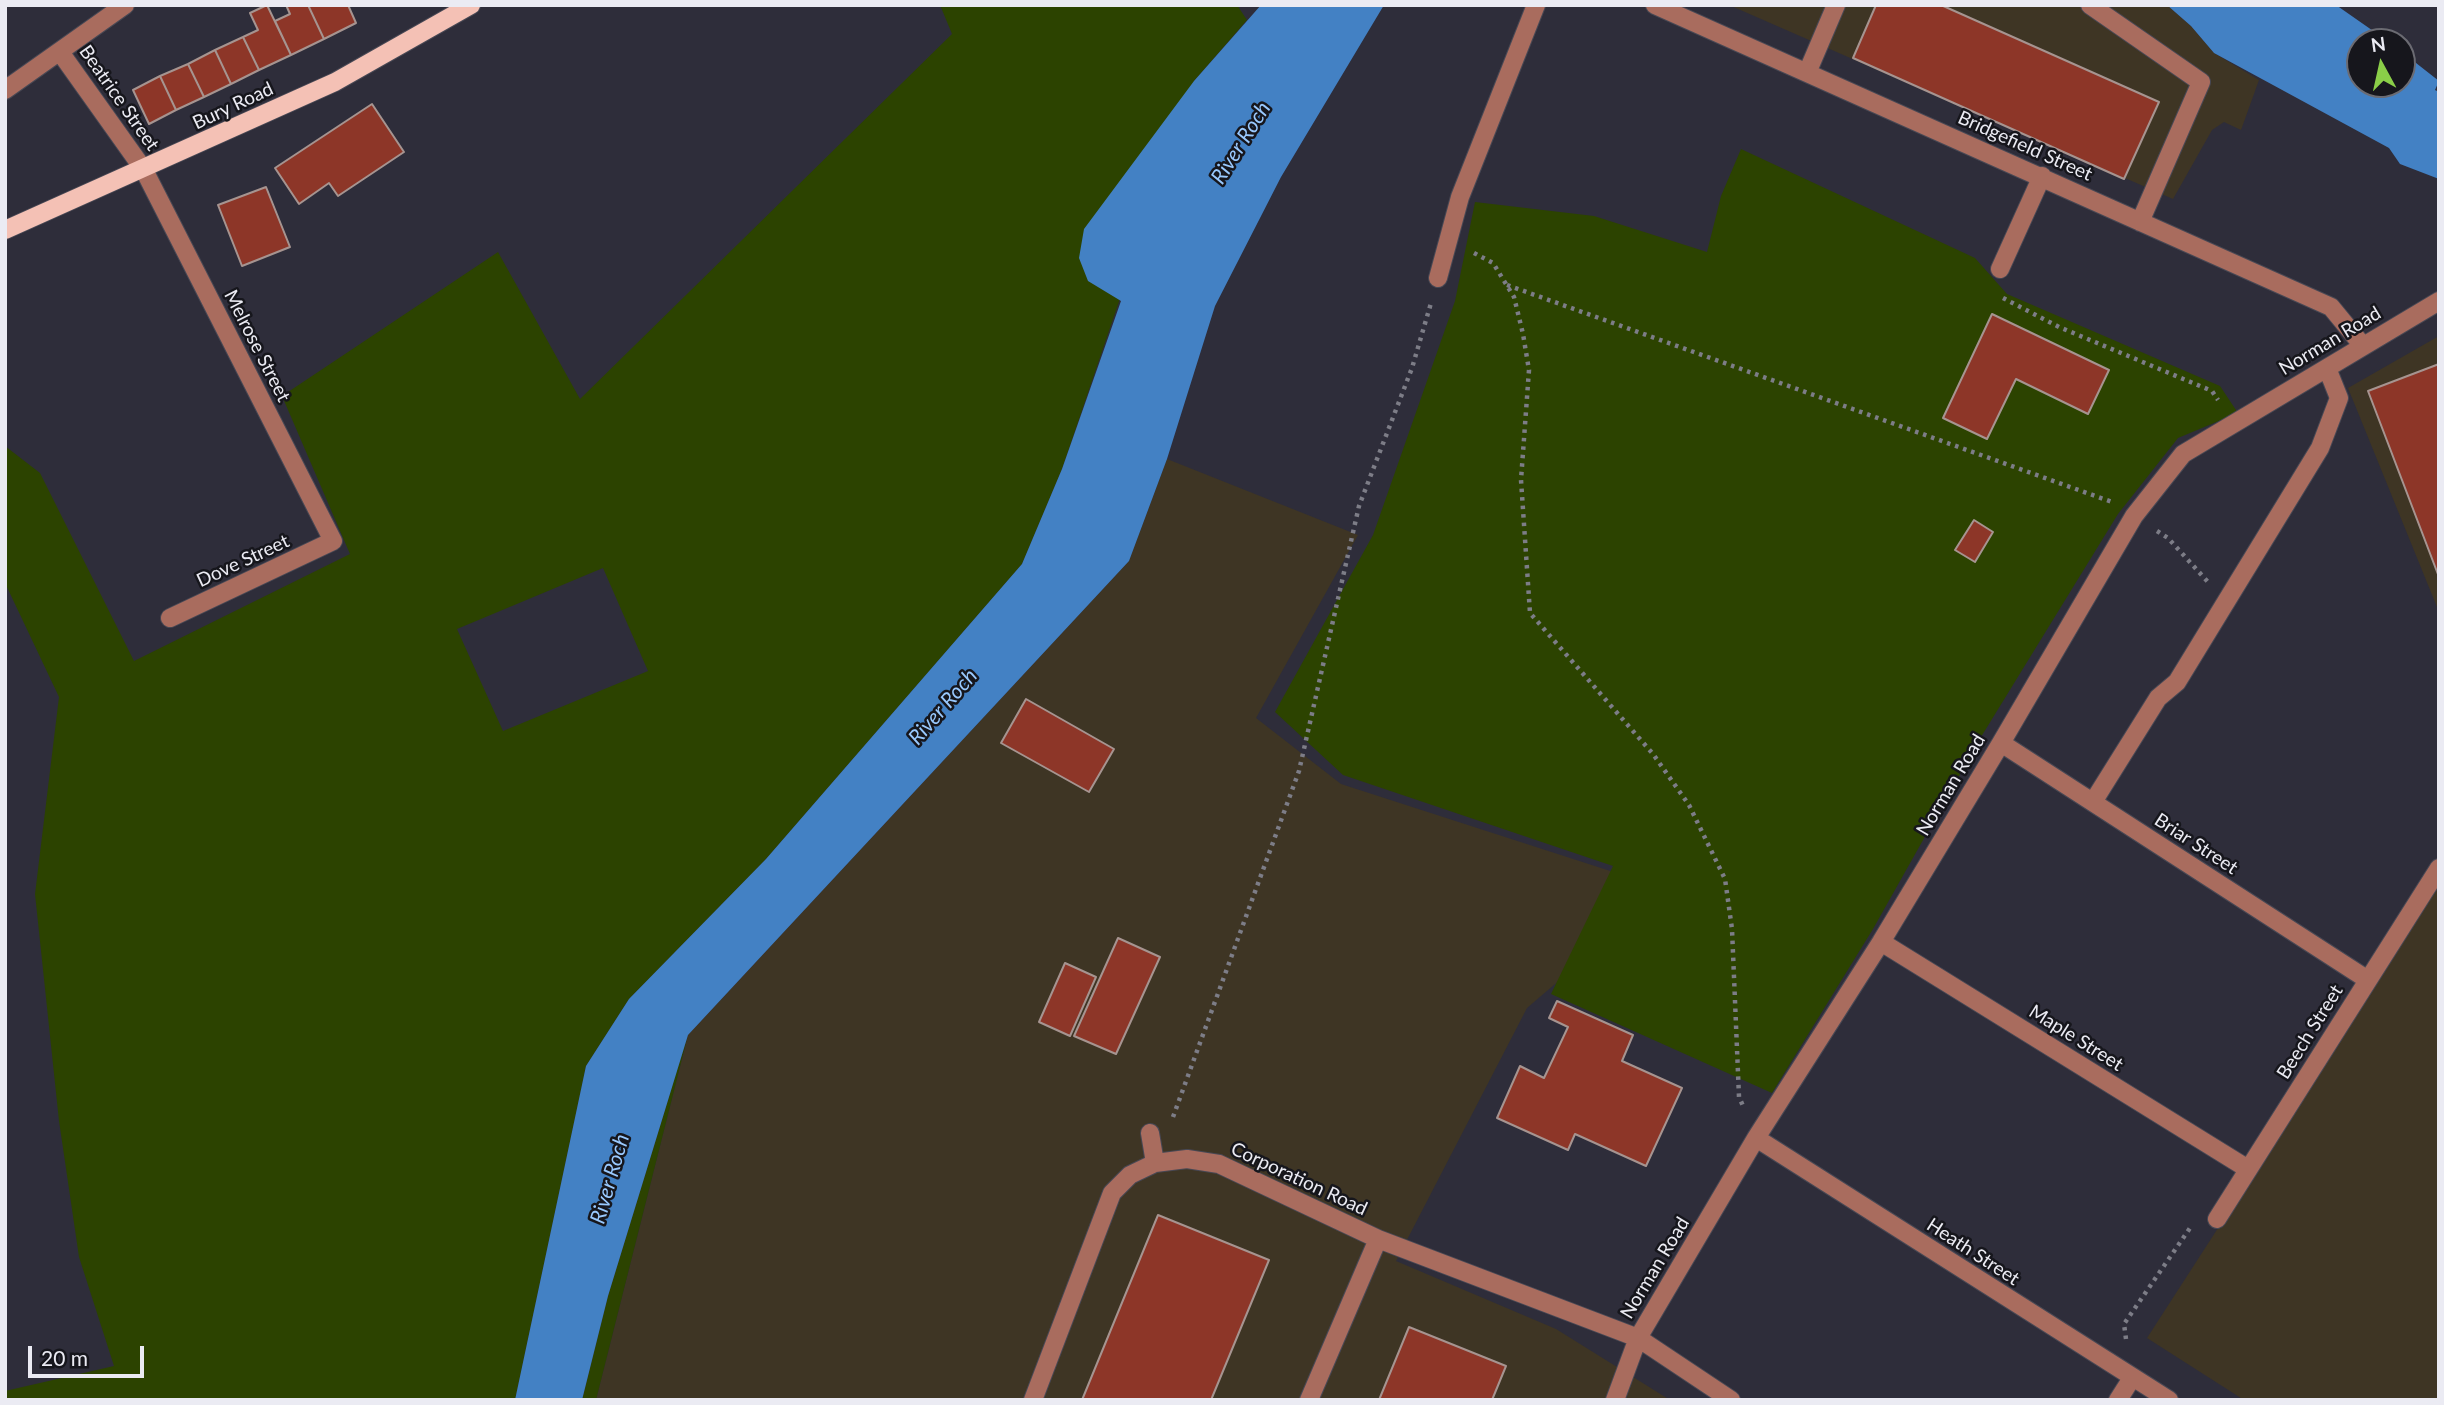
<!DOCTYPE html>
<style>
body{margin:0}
#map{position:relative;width:2444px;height:1405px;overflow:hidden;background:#2e2d3a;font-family:Lato,sans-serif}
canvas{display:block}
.frame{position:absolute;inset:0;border:7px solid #ebebf3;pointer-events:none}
.north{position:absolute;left:2346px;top:28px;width:70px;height:70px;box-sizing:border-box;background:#16161c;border:2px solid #6b6b72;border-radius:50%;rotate:352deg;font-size:19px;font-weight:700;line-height:28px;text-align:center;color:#ebebf3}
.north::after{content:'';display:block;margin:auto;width:24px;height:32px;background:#8ace48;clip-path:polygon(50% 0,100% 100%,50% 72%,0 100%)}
.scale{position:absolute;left:28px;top:1346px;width:116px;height:32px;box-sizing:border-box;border:4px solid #ebebf3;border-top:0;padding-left:9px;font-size:21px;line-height:24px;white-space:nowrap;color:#ebebf3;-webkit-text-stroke:5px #16161c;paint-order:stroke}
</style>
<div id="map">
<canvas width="2444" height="1405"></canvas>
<div class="frame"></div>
<div class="north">N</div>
<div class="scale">20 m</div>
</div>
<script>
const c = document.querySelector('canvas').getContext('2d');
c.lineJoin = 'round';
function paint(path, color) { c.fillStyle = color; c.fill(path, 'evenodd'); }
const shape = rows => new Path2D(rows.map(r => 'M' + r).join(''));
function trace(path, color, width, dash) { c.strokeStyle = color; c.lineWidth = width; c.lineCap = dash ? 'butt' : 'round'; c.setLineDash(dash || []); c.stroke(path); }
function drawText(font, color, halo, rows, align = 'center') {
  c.font = font + ' Lato,sans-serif'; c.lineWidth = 5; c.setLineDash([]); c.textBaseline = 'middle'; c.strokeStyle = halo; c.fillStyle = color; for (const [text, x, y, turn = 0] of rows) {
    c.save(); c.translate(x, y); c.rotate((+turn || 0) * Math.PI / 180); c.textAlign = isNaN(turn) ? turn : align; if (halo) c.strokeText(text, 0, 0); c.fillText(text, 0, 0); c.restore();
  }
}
const industrial = shape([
 [1729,5,2167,5,2191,26,2214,53,2259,80,2241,130,2224,122,2212,130,2173,199],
 [2439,336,2439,612,2348,388],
 [1167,459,1358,535,1256,718,1341,784,1666,889,1527,1008,1396,1261,1556,1329,1670,1400,596,1400,688,1035,1129,561],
 [2439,886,2439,1400,2244,1400,2147,1338]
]);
const green = shape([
 [940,5,1237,5,1247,20,1194,81,1062,469,1022,564,766,859,629,999,586,1066,515,1400,5,1400,5,1391,114,1366,79,1257,59,1121,35,894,59,697,5,583,5,446,40,473,134,661,350,554,282,396,498,252,580,399,952,34],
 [603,568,648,671,503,731,457,629],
 [1741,149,1975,258,2007,294,2220,386,2238,413,2178,438,2118,514,1981,737,1873,929,1772,1093,1551,994,1613,866,1343,775,1275,712,1373,535,1455,301,1475,202,1594,216,1707,252,1721,196],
 [688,1035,596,1400,582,1400,608,1296]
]);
const water = shape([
 [1261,5,1384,5,1281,177,1215,306,1167,459,1129,561,688,1035,608,1296,582,1400,515,1400,586,1066,629,999,766,859,1022,564,1062,469,1121,301,1088,281,1079,258,1084,229,1194,81],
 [2167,5,2336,5,2389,42,2360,42,2360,84,2402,84,2402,52,2439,81,2435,90,2439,92,2439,179,2400,164,2389,148,2214,53,2191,26]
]);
const building = shape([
 [267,5,291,55,259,70,243,37,258,30,250,13,267,5],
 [286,5,308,5,324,39,291,55,275,21,290,14,286,5],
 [308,5,348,5,356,23,324,39,308,5],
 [1876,5,1941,5,2159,102,2124,179,1853,58,1876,5],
 [243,37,259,70,231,84,215,50,243,37],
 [215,50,231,84,204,97,188,64,215,50],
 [188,64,204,97,176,110,160,76,188,64],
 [160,76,176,110,149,124,133,90,160,76],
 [372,104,404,152,338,196,329,183,299,204,275,168,372,104],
 [266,187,290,247,242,266,218,205,266,187],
 [1992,314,2109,370,2088,414,2016,379,1987,439,1943,418,1992,314],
 [2439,364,2439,577,2368,391,2439,364],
 [1974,520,1993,532,1975,562,1955,550,1974,520],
 [1026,699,1114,749,1089,792,1001,743,1026,699],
 [1118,938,1160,957,1116,1054,1074,1036,1118,938],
 [1065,963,1096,977,1070,1036,1039,1022,1065,963],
 [1557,1001,1633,1035,1622,1061,1682,1088,1646,1166,1575,1134,1568,1150,1497,1118,1520,1066,1544,1078,1568,1027,1549,1018,1557,1001],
 [1158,1215,1269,1260,1211,1400,1082,1400,1158,1215],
 [1409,1327,1506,1366,1492,1400,1379,1400,1409,1327]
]);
const path = shape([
 [1474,253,1493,263,1514,297,1523,334,1529,370,1521,480,1530,613,1653,754,1689,805,1725,879,1732,929,1739,1097,1743,1106],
 [1507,285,2112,502],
 [2003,298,2059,327,2212,391,2218,400],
 [2157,531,2168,538,2208,582],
 [1173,1117,1299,771,1359,506,1412,368,1431,303],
 [2126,1339,2124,1324,2190,1228]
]);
const minor = shape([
 [1655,5,2331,307,2363,346],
 [2090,5,2201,82,2140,222],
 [60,52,144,170,333,541,170,618],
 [1807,73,1836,5],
 [5,90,125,5],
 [2000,269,2042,176],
 [1438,278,1460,197,1536,5],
 [2001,743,2368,980],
 [2093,802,2158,698,2177,682,2320,448,2339,398,2327,368],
 [1881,942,2248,1169],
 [1150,1133,1155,1163],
 [1756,1138,2169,1400],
 [2217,1219,2439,868],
 [1033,1400,1112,1193,1130,1175,1155,1163,1187,1159,1219,1164,1378,1239,1638,1338,1731,1400],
 [1309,1400,1378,1239],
 [1615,1400,1638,1338,1756,1138,1881,942,2001,743,2134,516,2183,454,2439,301],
 [2118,1400,2132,1378]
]);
const major = shape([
 [5,230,335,82,471,5]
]);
const streetNames = [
 ["Beatrice Street",119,98,55],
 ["Bury Road",233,106,-25],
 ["Bridgefield Street",2025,146,24],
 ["Norman Road",2330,341,-31],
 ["Melrose Street",257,346,63],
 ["Dove Street",243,561,-25],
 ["Norman Road",1951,785,-59],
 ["Briar Street",2196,844,33],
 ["Beech Street",2310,1032,-58],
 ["Maple Street",2076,1038,32],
 ["Corporation Road",1299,1179,25],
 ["Heath Street",1973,1252,33],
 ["Norman Road",1655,1268,-59]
];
const waterNames = [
 ["River Roch",1241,143,-58],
 ["River Roch",943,707,-49],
 ["River Roch",610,1179,-74]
];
paint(industrial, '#3e3524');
paint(green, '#2c4300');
paint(water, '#4381c4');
paint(building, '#8d3628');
trace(building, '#a69490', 2);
trace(minor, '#484854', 20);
trace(major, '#484854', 20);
trace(path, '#7d7d87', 4.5, [3.5, 5]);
trace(minor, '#a96c5e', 18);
trace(major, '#f4c1b5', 18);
drawText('19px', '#ebebf3', '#16161c', streetNames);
drawText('italic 21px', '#99c9fe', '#16161c', waterNames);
</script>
